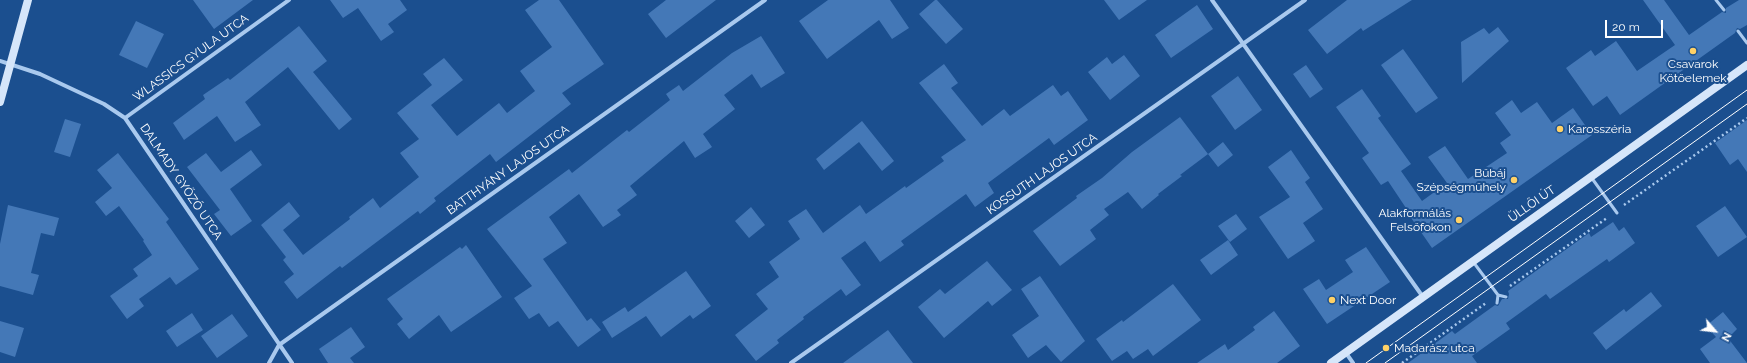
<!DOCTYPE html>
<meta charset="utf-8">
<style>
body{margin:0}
#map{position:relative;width:1747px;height:363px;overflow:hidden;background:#1b4f8f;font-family:Raleway,sans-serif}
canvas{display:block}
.north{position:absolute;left:1695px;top:311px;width:40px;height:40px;-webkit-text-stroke:3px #1b4f8f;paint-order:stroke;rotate:118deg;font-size:11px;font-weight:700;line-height:16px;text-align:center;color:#fff}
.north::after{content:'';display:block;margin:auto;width:14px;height:18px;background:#fff;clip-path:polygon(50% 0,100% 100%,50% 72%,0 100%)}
.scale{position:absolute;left:1605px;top:20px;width:58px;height:18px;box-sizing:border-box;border:2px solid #fff;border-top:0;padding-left:5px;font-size:12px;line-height:14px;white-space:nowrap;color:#fff;-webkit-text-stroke:3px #1b4f8f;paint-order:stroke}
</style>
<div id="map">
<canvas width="1747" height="363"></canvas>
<div class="north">N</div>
<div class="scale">20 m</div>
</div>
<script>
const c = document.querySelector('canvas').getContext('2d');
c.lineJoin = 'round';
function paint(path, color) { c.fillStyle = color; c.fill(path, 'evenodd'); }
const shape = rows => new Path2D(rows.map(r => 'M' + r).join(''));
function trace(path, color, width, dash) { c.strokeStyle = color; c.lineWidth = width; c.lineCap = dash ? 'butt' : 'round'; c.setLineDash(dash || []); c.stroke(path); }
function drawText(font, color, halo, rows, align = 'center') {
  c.font = font + ' Raleway,sans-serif'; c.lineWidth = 4; c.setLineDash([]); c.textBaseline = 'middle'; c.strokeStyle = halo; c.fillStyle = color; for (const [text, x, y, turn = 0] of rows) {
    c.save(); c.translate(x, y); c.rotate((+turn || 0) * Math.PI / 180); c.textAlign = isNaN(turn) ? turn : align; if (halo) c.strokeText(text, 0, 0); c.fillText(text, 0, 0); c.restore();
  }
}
const building = shape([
 [193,0,253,0,214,29],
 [330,0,400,0,407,10,388,24,394,32,381,41,358,8,343,18],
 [539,0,559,0,604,64,562,93,571,104,540,128,496,162,490,154,434,198,436,201,420,214,418,211,342,268,340,266,297,299,284,282,294,274,283,260,286,257,261,225,289,202,300,216,283,230,303,255,350,219,349,217,373,198,380,208,419,177,400,153,419,139,397,113,432,85,423,74,444,58,463,80,431,105,457,136,499,103,507,113,535,91,520,71,552,47,525,10],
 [666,0,716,0,666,38,648,14],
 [828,0,890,0,909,28,892,39,879,20,827,59,799,21],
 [935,0,937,0,963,29,946,44,919,14],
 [1104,0,1147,0,1119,20],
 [1347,0,1412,0,1363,31,1361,28,1327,54,1308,30],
 [1643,0,1664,0,1689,35,1722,12,1726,13,1726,8,1739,0,1747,0,1747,25,1740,29,1737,28,1735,33,1620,115,1607,96,1593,106,1566,68,1591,50,1595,56,1616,41,1637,71,1675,45],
 [1197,5,1213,29,1171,58,1155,35],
 [136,21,164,34,147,68,119,55],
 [299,26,327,61,313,72,352,119,339,130,288,67,245,102,261,125,235,142,217,116,184,140,173,123,205,99,203,95,228,78,230,80],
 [1498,27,1509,41,1462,83,1461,42,1484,28,1489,34],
 [761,36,785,73,761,88,752,74,724,95,735,109,703,134,712,147,695,158,684,141,630,186,637,195,617,210,621,215,603,227,579,194,549,217,567,243,543,259,587,321,591,318,601,330,578,347,558,321,549,327,539,313,529,319,514,298,532,286,487,229,569,169,572,173,627,130,629,132,670,100,666,94,679,85,683,91,732,53],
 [1403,49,1438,98,1416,113,1381,65],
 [1124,55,1140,76,1110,100,1088,72,1107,57,1112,64],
 [944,64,958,83,951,88,982,126,1004,109,1010,116,1053,85,1061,96,1068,91,1088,120,1054,145,1049,138,988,183,994,193,975,207,966,194,901,241,904,245,880,262,865,241,841,258,861,285,846,296,841,289,803,317,804,319,777,340,779,343,756,361,735,335,768,309,756,294,779,277,769,262,800,239,788,221,806,209,823,233,860,205,866,214,905,186,906,188,944,161,941,157,966,140,919,83],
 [1306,65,1323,89,1310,98,1293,74],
 [1238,76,1262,110,1235,130,1211,96],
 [1362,89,1381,116,1378,118,1411,164,1401,171,1422,201,1447,183,1428,157,1445,146,1468,179,1507,153,1500,143,1511,135,1495,113,1512,100,1521,113,1537,102,1552,123,1573,108,1592,135,1432,248,1407,212,1408,211,1388,181,1381,185,1362,158,1369,153,1336,107],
 [1180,117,1208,154,1180,175,1182,176,1158,194,1159,195,1142,209,1128,192,1104,209,1109,215,1090,230,1096,239,1060,266,1033,231,1077,198,1076,196,1102,178,1132,152],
 [65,119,81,124,70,157,54,152],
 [1747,120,1747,172,1738,159,1730,165,1715,143],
 [862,121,894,161,882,171,859,142,824,170,816,159],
 [1223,142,1233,155,1218,167,1208,154],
 [251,150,262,165,230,189,252,221,231,236,214,214,220,210,187,167,206,153,221,172],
 [1291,150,1310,178,1305,182,1323,209,1303,223,1315,241,1288,259,1259,217,1290,197,1268,167],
 [118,153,169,219,166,222,199,269,176,285,170,277,139,299,144,306,127,319,110,296,138,276,133,269,152,255,143,241,144,240,119,206,106,216,95,202,112,188,97,170],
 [8,205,59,218,54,236,41,233,31,273,39,275,33,295,0,286,0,244],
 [1725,206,1747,237,1718,257,1696,226],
 [751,207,765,225,749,238,735,221],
 [1236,214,1247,229,1230,242,1218,226],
 [1613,222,1619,231,1624,227,1635,243,1609,262,1607,259,1550,299,1546,294,1506,323,1510,329,1472,356,1477,363,1408,363,1452,331,1455,334,1495,305,1498,306,1502,299,1508,299,1509,294,1508,291,1589,233,1591,237],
 [1228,240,1238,255,1211,275,1200,260],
 [466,245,502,297,451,332,439,315,409,339,397,324,403,319,387,299,460,247,462,249],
 [1366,247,1390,282,1327,324,1303,289,1319,279,1326,290,1353,272,1345,260],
 [987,261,1012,290,992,306,988,301,944,338,918,307,940,289,945,294],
 [686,271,711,306,693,319,690,315,661,337,646,316,612,338,602,322,625,307,628,312],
 [1040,276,1085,341,1061,362,1046,345,1028,358,1012,335,1039,316,1021,289],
 [1173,284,1201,320,1153,356,1148,349,1133,359,1127,351,1112,361,1096,339,1122,320,1123,322],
 [1651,292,1662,306,1606,350,1593,333,1624,309,1626,312],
 [1274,311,1300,346,1277,363,1197,363,1225,344,1228,350,1255,330,1253,327],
 [1723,312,1737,329,1728,338,1747,363,1710,363,1700,349,1716,337,1706,326],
 [192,313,203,330,177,347,166,331],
 [232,314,248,336,217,358,201,336],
 [0,321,24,328,15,357,0,352],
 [351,327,365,347,350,358,354,363,328,363,319,349],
 [888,330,913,363,843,363,869,344]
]);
const path = shape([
 [1624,205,1747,118],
 [1510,286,1607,218],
 [1402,363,1486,303]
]);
const lane = shape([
 [1716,0,1724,10],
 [1738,31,1747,43],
 [1591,177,1617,213],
 [1474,263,1498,295,1506,297],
 [1497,303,1498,295]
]);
const street = shape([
 [1212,0,1423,297],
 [0,61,40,74,104,104,125,118,292,363],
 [125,118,289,0],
 [1346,353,1353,363],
 [269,363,279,345,765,0],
 [791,363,1305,0]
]);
const secondary = shape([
 [0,102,28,0],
 [1331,363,1747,65]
]);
const tram = shape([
 [1366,363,1747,90],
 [1385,363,1747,104]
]);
const markers = [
 [1693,51,4,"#ffd166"],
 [1560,129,4,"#ffd166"],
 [1514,180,4,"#ffd166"],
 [1459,220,4,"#ffd166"],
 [1332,300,4,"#ffd166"],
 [1386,348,4,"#ffd166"]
];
const streetNames = [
 ["WLASSICS GYULA UTCA",191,58,-36],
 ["BATTHYÁNY LAJOS UTCA",508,170,-35],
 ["KOSSUTH LAJOS UTCA",1042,174,-35],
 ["DALMADY GYŐZŐ UTCA",181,182,56],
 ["ÜLLŐI ÚT",1532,204,-35]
];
const poiNames = [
 ["Csavarok",1693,64,"center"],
 ["Kötőelemek",1693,78,"center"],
 ["Karosszéria",1568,129],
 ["Bűbáj",1506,173,"right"],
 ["Szépségműhely",1506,187,"right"],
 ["Alakformálás",1451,213,"right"],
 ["Felsőfokon",1451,227,"right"],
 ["Next Door",1340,300],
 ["Madarász utca",1394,348]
];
paint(building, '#4478b7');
trace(path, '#a9c9ee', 2.5, [2, 3]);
trace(lane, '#a9c9ee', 3);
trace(street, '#a9c9ee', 4);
trace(secondary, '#d6e6fa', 8);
trace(tram, '#fff', 1);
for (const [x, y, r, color] of markers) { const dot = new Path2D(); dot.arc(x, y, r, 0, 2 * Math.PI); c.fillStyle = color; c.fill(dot); trace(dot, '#1b4f8f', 1.5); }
drawText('12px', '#fff', '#1b4f8f', streetNames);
drawText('12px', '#fff', '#1b4f8f', poiNames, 'left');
</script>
